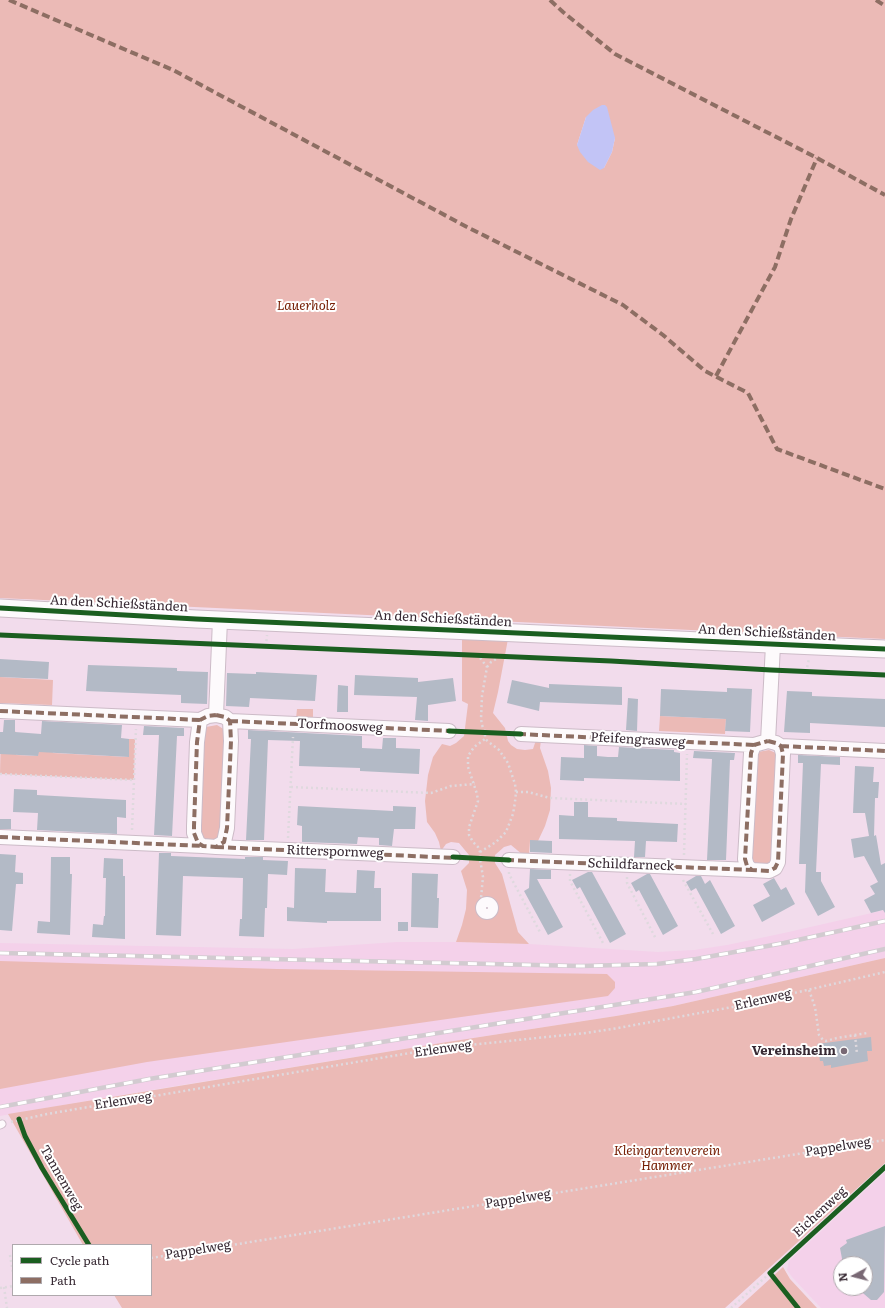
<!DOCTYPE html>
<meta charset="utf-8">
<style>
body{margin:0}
#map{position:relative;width:885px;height:1308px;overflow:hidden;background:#f2dcec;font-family:Literata,serif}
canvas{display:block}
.legend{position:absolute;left:12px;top:1244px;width:140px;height:52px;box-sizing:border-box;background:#fff;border:1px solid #afa9ad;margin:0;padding:5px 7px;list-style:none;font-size:12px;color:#372933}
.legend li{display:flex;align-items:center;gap:8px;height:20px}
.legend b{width:20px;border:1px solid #afa9ad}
.north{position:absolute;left:833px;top:1256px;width:40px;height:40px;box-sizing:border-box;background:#fff;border:1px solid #afa9ad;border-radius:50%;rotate:263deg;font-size:11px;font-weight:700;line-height:16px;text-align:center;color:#372933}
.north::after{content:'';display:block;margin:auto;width:14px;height:18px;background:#786874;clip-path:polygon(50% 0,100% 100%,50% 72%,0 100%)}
</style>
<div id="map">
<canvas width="885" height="1308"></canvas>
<ul class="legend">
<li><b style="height:5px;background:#1b5e20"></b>Cycle path</li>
<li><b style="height:5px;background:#8d6e63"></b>Path</li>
</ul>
<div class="north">N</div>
</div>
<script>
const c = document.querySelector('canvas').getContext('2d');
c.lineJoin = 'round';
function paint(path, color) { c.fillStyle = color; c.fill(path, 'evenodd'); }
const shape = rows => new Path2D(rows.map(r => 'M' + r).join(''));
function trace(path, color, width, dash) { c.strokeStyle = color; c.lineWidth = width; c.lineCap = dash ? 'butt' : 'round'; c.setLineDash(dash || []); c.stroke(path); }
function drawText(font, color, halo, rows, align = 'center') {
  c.font = font + ' Literata,serif'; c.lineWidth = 4; c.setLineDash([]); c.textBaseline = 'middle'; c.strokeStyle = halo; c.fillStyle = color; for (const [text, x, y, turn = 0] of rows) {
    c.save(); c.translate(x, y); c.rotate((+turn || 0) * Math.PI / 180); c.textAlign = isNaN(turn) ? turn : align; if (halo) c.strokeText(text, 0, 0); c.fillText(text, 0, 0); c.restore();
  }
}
const built = shape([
 [885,910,885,958,673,1006,616,1016,441,1043,151,1090,0,1116,0,943,293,949,397,942,456,942,529,944,658,952,694,950,727,945,784,933],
 [885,1172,885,1308,821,1308,792,1277,787,1270,789,1261],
 [841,1264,865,1264,865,1288,841,1288]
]);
const green = shape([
 [0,0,885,0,885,639,0,598],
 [586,117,615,138,612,152,604,168,577,145],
 [462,636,508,639,498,692,493,713,505,728,508,741,511,745,517,749,525,750,533,749,536,740,541,740,540,748,548,771,551,788,550,810,545,826,538,841,530,841,529,855,523,855,511,845,504,847,495,855,495,863,502,874,518,932,529,944,456,942,462,925,466,909,467,890,461,871,469,863,469,855,459,843,451,842,446,844,441,851,439,842,435,833,427,822,425,801,428,775,433,757,442,744,450,746,456,743,464,736,468,704,462,701],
 [488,902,493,905,494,907,492,913,487,915,484,914,481,909,483,904],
 [0,677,53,680,52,705,0,703],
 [297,709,313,709,313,720,296,719],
 [660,716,726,719,725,734,659,731],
 [217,725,225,730,221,836,214,841,203,840,197,831,201,738,206,727],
 [15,731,16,733,16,755,38,756,39,734,48,734,53,753,128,757,129,739,135,739,134,780,0,774,1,732,3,735],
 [769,750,778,754,773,861,766,866,752,863,749,855,758,752],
 [885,958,885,1163,725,1308,122,1308,114,1295,151,1295,151,1245,83,1245,8,1114,441,1043,616,1016,673,1006],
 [0,961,277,969,607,974,615,982,615,988,608,996,147,1062,0,1089],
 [783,1267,790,1279,817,1308,738,1308]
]);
const water = shape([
 [602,105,605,105,607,107,615,138,612,152,604,168,600,170,588,162,580,152,577,145,586,117,593,110]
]);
const building = shape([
 [0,659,49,662,48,679,0,677],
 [88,665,177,668,177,671,208,672,207,704,181,703,181,695,86,691],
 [256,672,317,675,315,701,250,698,249,707,226,706,227,673,256,674],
 [355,675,418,678,418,682,453,678,456,701,428,705,428,721,415,720,417,697,354,695],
 [512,680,549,688,549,684,622,687,622,705,540,702,539,711,507,703],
 [338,685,348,686,348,712,337,712],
 [727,688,752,689,750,732,725,731,726,719,660,716,661,689,727,692],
 [787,691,812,692,812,696,885,699,885,727,810,723,810,733,784,732],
 [628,698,638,699,637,731,626,730],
 [4,720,15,720,15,732,41,734,42,721,122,725,121,738,129,739,129,757,39,752,38,756,0,754,0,732,3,732],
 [144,726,184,728,184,736,177,736,172,836,154,835,159,735,143,735],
 [248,730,362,736,362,748,382,749,383,738,396,738,396,748,420,749,419,774,360,771,360,768,299,766,300,741,268,740,264,840,246,840,251,739,248,739],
 [584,745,597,746,597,756,608,757,618,757,619,747,674,750,674,752,680,753,680,781,584,778,584,781,560,780,561,757,584,758],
 [694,751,735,753,734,760,730,760,726,860,707,860,712,759,693,758],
 [798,755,840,757,840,765,821,764,816,872,821,872,821,881,835,907,818,916,805,892,806,864,799,864,803,763,798,763],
 [855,766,874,767,873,782,879,782,878,798,875,798,874,836,876,835,881,865,885,863,885,913,883,910,871,913,864,900,875,894,870,886,878,882,864,856,854,858,851,839,869,836,865,813,853,813],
 [14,789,37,790,37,795,126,800,126,818,117,817,117,834,37,830,38,813,13,812],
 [574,802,588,802,588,817,617,818,617,821,678,824,677,842,646,841,645,857,634,857,635,841,559,839,559,815,574,816],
 [298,806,393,811,393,806,416,807,415,829,394,829,392,846,379,845,379,838,358,837,357,844,302,842,302,826,297,825],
 [0,819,11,819,11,829,0,829],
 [530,840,552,841,552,853,530,852],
 [159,853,171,853,171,856,245,859,245,857,263,857,263,860,288,861,287,875,268,874,267,908,265,908,264,937,239,936,240,919,242,919,243,878,183,876,181,936,156,935],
 [0,854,16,855,15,872,23,873,23,884,16,884,12,931,0,930],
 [51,857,70,857,70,874,72,874,70,935,37,933,38,921,50,922],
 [104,858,123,859,123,876,125,876,125,939,92,937,93,924,103,925,104,916,105,916,106,878,103,878],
 [295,868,326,869,325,892,356,893,357,870,375,871,374,888,381,888,381,921,327,921,327,923,287,921,287,907,294,908],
 [530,869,551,870,551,879,537,879,563,927,548,935,524,891,529,888],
 [588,872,592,872,626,934,610,943,580,887,577,889,572,880],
 [412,873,438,874,437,898,439,898,438,928,411,927],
 [647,874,650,874,678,926,663,935,639,890,636,892,631,883],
 [696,876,701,876,705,884,710,880,735,926,721,934,696,888,691,891,686,882],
 [774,878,781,890,786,887,795,904,762,922,753,905,770,896,763,884],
 [398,922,408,922,408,931,398,931],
 [871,1037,872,1051,867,1051,868,1061,831,1068,831,1065,824,1066,823,1061,820,1061,817,1044],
 [885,1226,884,1292,877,1300,871,1300,857,1288,865,1288,865,1264,843,1264,840,1248,847,1243,846,1240]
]);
const path = shape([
 [266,646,267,635],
 [476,655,481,659,487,667,482,696,481,719,482,725,485,732,485,739,474,747,468,756,468,767,477,794,478,801,469,827,469,835,473,842,478,847,480,852,480,859,483,877,481,898,483,904],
 [487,667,491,662,501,656],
 [806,672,809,659],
 [0,774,134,780],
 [291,787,431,793,451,786,475,784],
 [516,792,528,792,550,798,686,804],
 [132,830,136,729],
 [288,838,293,737],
 [480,852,496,842,506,832,513,814,515,802,516,792,515,784,508,763,499,750,485,739],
 [684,855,687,754],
 [509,872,509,874,541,934],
 [570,874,570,881,603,943],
 [627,877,627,883,656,939],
 [683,880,713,934],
 [809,990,815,1007,819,1035,823,1040,826,1041,837,1038,867,1033],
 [855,1035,857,1054],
 [11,1122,47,1114,440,1048,586,1033,618,1028,738,1006,885,972],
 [10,1255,13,1273],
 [151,1258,885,1140],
 [4,1287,7,1308],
 [0,1288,13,1286],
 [731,1308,770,1273]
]);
const service = shape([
 [0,1125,2,1124]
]);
const pedestrian = shape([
 '481 908a6 6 0 1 1 12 0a6 6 0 1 1-12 0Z'
]);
const minor = shape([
 [0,711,200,720],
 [216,715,225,717,230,721,231,741,227,828,224,842,216,847,203,846,198,843,194,833,194,826,197,742,200,720,208,716,216,715],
 [216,715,220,620],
 [230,721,449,731],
 [521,734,754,745],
 [768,741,776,743,781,746,783,754,778,862,775,868,769,871,752,870,747,866,745,859,751,753,754,745,768,741],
 [768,741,773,645],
 [781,746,885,751],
 [0,837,203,846],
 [216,847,453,857],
 [509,860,752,870]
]);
const tertiary = shape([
 [0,608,196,619,885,649]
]);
const rail = shape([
 [0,953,581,966,657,964,696,959,784,943,885,921],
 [0,1107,149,1079,696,992,885,949]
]);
const quiet = shape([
 [9,0,173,70,467,227,623,305,663,335,705,371,748,393,777,449,885,489],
 [550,0,563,12,615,54,817,158,885,195],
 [876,0,885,6],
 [716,376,775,267,791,219,817,158],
 [0,711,200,720],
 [216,715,225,717,230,721,231,741,227,828,224,842,216,847,203,846,198,843,194,833,194,826,197,742,200,720,208,716,216,715],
 [230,721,452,731],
 [518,734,754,745],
 [768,741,776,743,781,746,783,754,778,862,775,868,769,871,752,870,747,866,745,859,751,753,754,745,768,741],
 [781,746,885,751],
 [0,837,203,846],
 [216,847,456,858],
 [506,860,752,870]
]);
const cycleway = shape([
 [0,608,196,619,885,649],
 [0,635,611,661,771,670,885,675],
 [449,731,521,734],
 [453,857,509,860],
 [19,1119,25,1136,42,1168,89,1245],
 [798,1308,770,1273,885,1167]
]);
const markers = [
 [844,1051,4,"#786874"]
];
const parkNames = [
 ["Lauerholz",306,306],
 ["Kleingartenverein",667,1151],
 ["Hammer",667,1166]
];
const streetNames = [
 ["An den Schießständen",119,604,3],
 ["An den Schießständen",443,619,3],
 ["An den Schießständen",767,633,3],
 ["Torfmoosweg",340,726,3],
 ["Pfeifengrasweg",638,740,3],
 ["Ritterspornweg",335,852,2],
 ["Schildfarneck",631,865,2],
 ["Erlenweg",763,1000,-13],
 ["Erlenweg",443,1049,-8],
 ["Erlenweg",123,1101,-9],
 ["Pappelweg",838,1147,-9],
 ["Tannenweg",61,1178,60],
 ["Pappelweg",518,1199,-9],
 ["Eichenweg",820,1212,-43],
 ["Pappelweg",198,1250,-9]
];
const poiNames = [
 ["Vereinsheim",836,1051]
];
paint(built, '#f4d1ea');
paint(green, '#ebbab6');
paint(water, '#c2c4f6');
paint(building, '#b3bac6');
trace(service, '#ccbbc7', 9);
trace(pedestrian, '#ccbbc7', 12);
trace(minor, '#ccbbc7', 16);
trace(tertiary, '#ccbbc7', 19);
trace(path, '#dfd9de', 2.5, [2, 3]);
trace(service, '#fdfafc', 7);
trace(pedestrian, '#fdfafc', 10);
trace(minor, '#fdfafc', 14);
trace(tertiary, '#fdfafc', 17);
trace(rail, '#d2cbd0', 4.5);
trace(rail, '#fff', 3, [9]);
trace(quiet, '#8d6e63', 4, [8, 4]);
trace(cycleway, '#1b5e20', 5);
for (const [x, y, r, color] of markers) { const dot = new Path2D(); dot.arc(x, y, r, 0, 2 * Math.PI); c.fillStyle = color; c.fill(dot); trace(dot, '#fff', 1.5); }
drawText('italic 13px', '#762006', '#fff', parkNames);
drawText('13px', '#372933', '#fff', streetNames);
drawText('bold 13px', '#372933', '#fff', poiNames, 'right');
</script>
